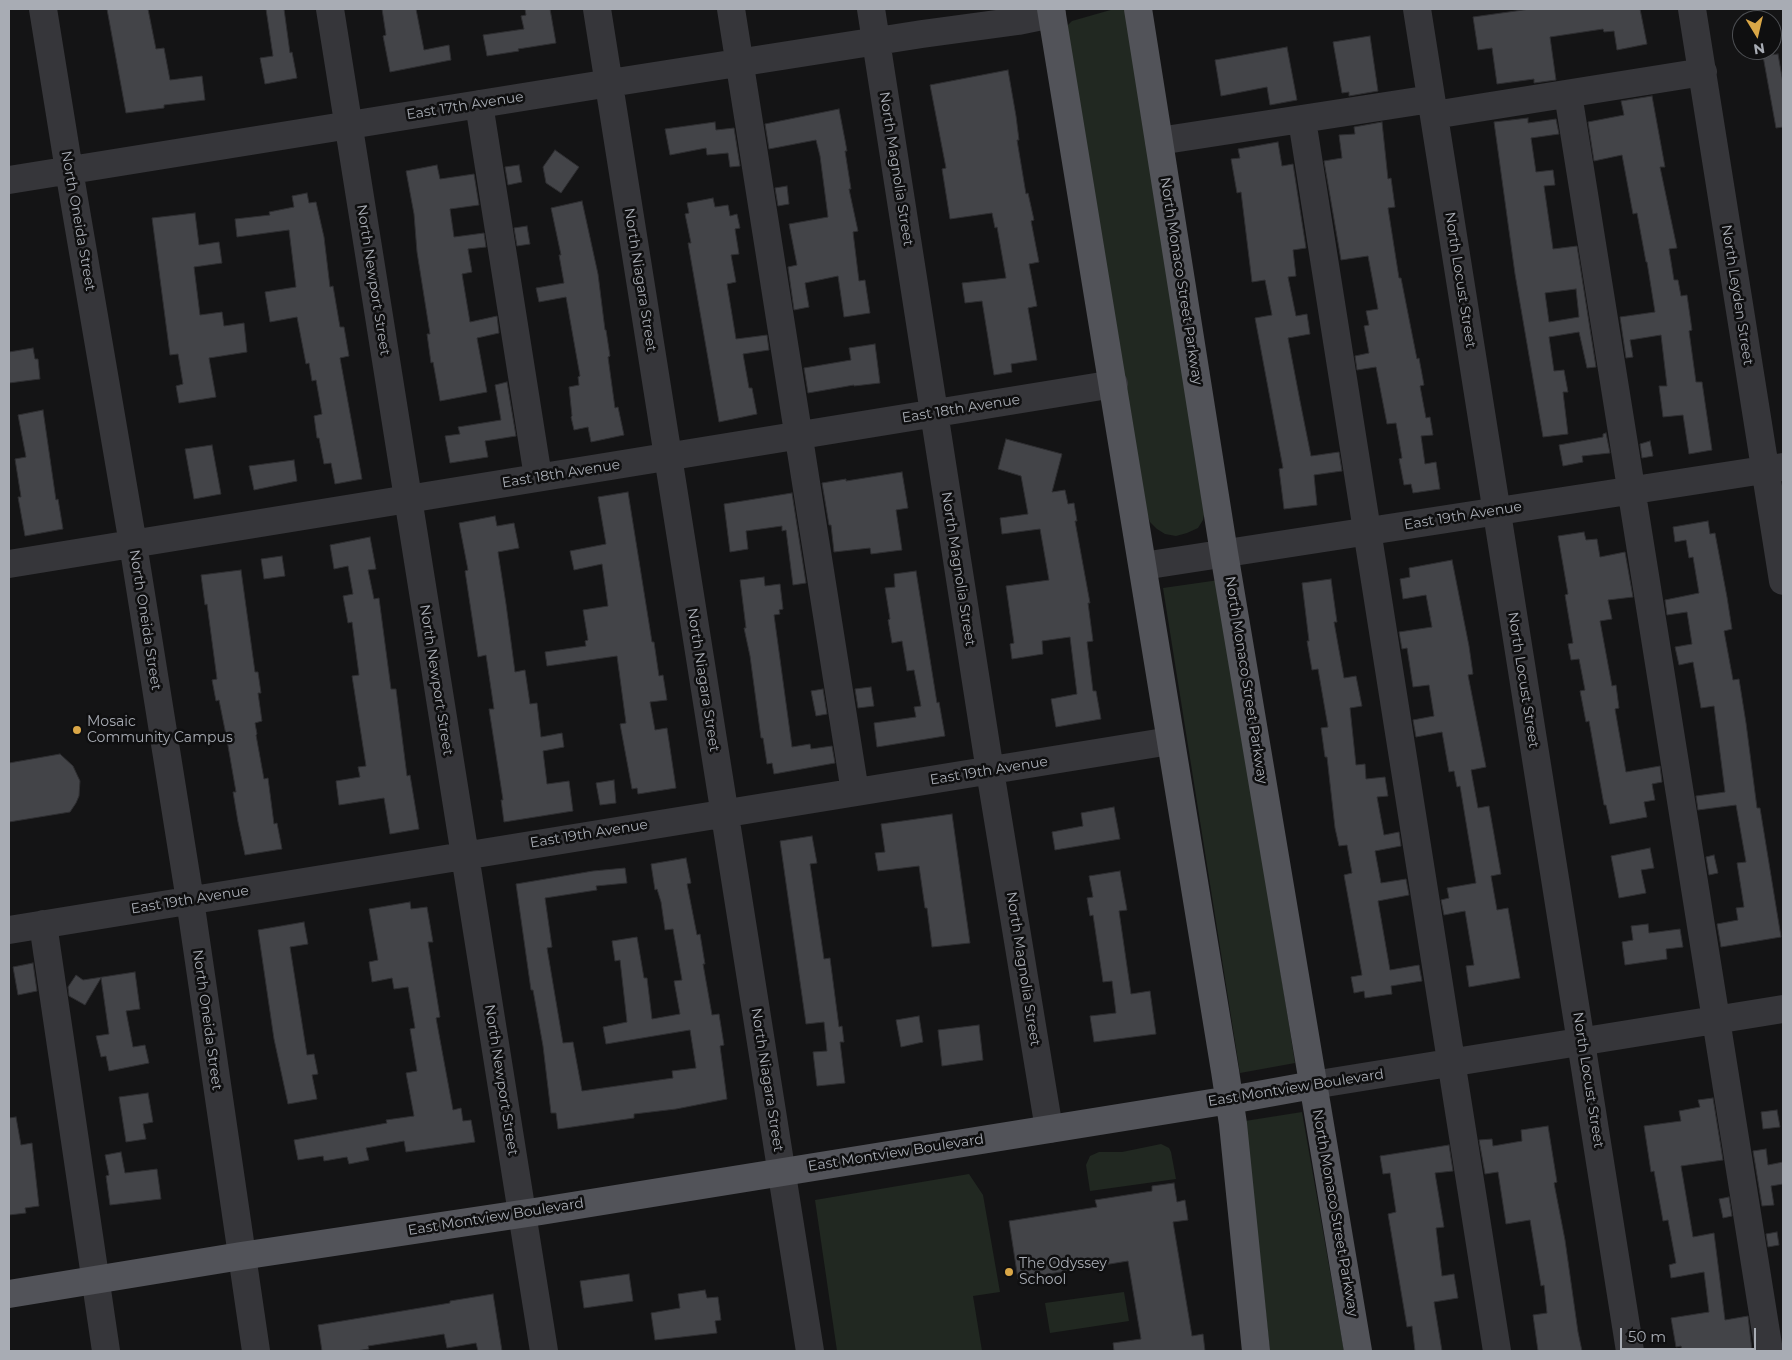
<!DOCTYPE html>
<style>
body{margin:0}
#map{position:relative;width:1792px;height:1360px;overflow:hidden;background:#141415;font-family:Montserrat,sans-serif}
canvas{display:block}
.frame{position:absolute;inset:0;border:10px solid #a8acb4;pointer-events:none}
.north{position:absolute;left:1732px;top:10px;width:50px;height:50px;box-sizing:border-box;background:#0f0f10;border:1px solid #4c4e52;border-radius:50%;rotate:171deg;font-size:14px;font-weight:700;line-height:20px;text-align:center;color:#a8acb4}
.north::after{content:'';display:block;margin:auto;width:18px;height:22px;background:#daa747;clip-path:polygon(50% 0,100% 100%,50% 72%,0 100%)}
.scale{position:absolute;left:1620px;top:1328px;width:136px;height:22px;box-sizing:border-box;border:2px solid #a8acb4;border-top:0;padding-left:6px;font-size:15px;line-height:18px;white-space:nowrap;color:#a8acb4;-webkit-text-stroke:4px #0f0f10;paint-order:stroke}
</style>
<div id="map">
<canvas width="1792" height="1360"></canvas>
<div class="frame"></div>
<div class="north">N</div>
<div class="scale">50 m</div>
</div>
<script>
const c = document.querySelector('canvas').getContext('2d');
c.lineJoin = 'round';
function paint(path, color) { c.fillStyle = color; c.fill(path, 'evenodd'); }
const shape = rows => new Path2D(rows.map(r => 'M' + r).join(''));
function trace(path, color, width, dash) { c.strokeStyle = color; c.lineWidth = width; c.lineCap = dash ? 'butt' : 'round'; c.setLineDash(dash || []); c.stroke(path); }
function drawText(font, color, halo, rows, align = 'center') {
  c.font = font + ' Montserrat,sans-serif'; c.lineWidth = 5; c.setLineDash([]); c.textBaseline = 'middle'; c.strokeStyle = halo; c.fillStyle = color; for (const [text, x, y, turn = 0] of rows) {
    c.save(); c.translate(x, y); c.rotate((+turn || 0) * Math.PI / 180); c.textAlign = isNaN(turn) ? turn : align; if (halo) c.strokeText(text, 0, 0); c.fillText(text, 0, 0); c.restore();
  }
}
const green = shape([
 [1114,9,1121,9,1126,11,1205,509,1203,520,1198,528,1187,533,1176,536,1165,534,1157,529,1150,522,1146,511,1067,30,1068,25,1072,21],
 [1219,580,1295,1063,1240,1073,1163,588],
 [1302,1112,1344,1351,1270,1351,1245,1121],
 [1161,1144,1169,1148,1171,1152,1176,1179,1090,1191,1086,1165,1090,1156,1099,1152,1122,1152],
 [969,1174,983,1195,1000,1292,973,1296,982,1351,837,1351,815,1200],
 [1124,1292,1129,1321,1050,1333,1045,1303]
]);
const building = shape([
 [107,9,148,9,156,49,164,48,170,80,202,76,205,100,164,105,164,108,126,113,107,9],
 [266,9,284,9,290,53,292,52,297,78,265,84,260,58,273,56,266,9],
 [382,9,416,9,424,50,449,45,451,60,390,72,383,36,386,35,382,9],
 [525,9,550,9,556,43,518,49,519,51,487,56,483,35,524,29,521,16,526,15,525,9],
 [1530,9,1640,9,1647,44,1617,50,1614,31,1604,32,1603,29,1550,37,1556,80,1534,83,1534,79,1497,84,1492,48,1478,50,1473,17,1530,9],
 [1370,36,1378,91,1349,96,1349,92,1342,93,1333,42,1370,36],
 [1287,47,1297,100,1270,105,1267,87,1221,96,1215,60,1287,47],
 [1778,54,1783,83,1783,127,1776,128,1763,56,1778,54],
 [1008,70,1016,116,1019,140,1017,140,1026,194,1028,193,1034,220,1031,221,1039,262,1029,264,1037,306,1028,308,1037,360,1011,364,1012,372,994,375,982,301,965,303,962,283,1006,278,997,227,995,228,992,213,950,219,942,169,946,168,930,85,1008,70],
 [1652,96,1665,167,1660,167,1677,248,1669,249,1674,280,1678,280,1681,296,1687,295,1692,330,1689,331,1696,382,1702,382,1712,450,1689,454,1683,415,1663,417,1659,386,1667,386,1661,335,1630,340,1633,357,1626,358,1620,317,1655,312,1647,262,1646,262,1637,213,1633,214,1622,155,1594,161,1588,122,1624,115,1621,101,1652,96],
 [839,109,845,140,847,151,845,151,851,189,849,189,858,231,853,232,859,281,865,280,870,313,844,317,838,276,805,283,809,307,794,310,788,267,797,265,789,224,828,217,820,156,816,140,769,149,765,124,839,109],
 [1528,118,1528,123,1556,119,1559,134,1531,138,1536,172,1553,170,1555,185,1544,186,1553,249,1577,246,1596,367,1587,368,1579,332,1549,337,1554,371,1564,370,1568,392,1563,392,1568,434,1543,437,1515,274,1494,122,1528,118],
 [1576,289,1579,317,1549,322,1545,293,1576,289],
 [715,122,716,130,734,128,740,166,730,167,728,153,707,155,706,148,670,155,665,129,715,122],
 [1382,122,1388,179,1391,178,1395,207,1388,208,1399,278,1401,278,1417,359,1419,358,1424,385,1420,386,1426,418,1430,417,1433,435,1421,436,1425,464,1436,462,1440,489,1413,493,1411,484,1404,485,1399,459,1402,458,1396,423,1387,424,1376,367,1357,370,1355,356,1369,353,1364,326,1369,325,1366,311,1378,309,1368,256,1341,260,1324,161,1342,158,1339,135,1355,134,1354,127,1382,122],
 [1278,142,1282,166,1293,164,1306,248,1293,250,1296,276,1288,277,1296,316,1307,314,1310,334,1288,338,1300,401,1311,456,1339,452,1342,471,1314,475,1317,505,1284,509,1279,469,1283,468,1255,318,1272,315,1265,280,1252,282,1241,192,1237,193,1231,159,1240,158,1238,149,1278,142],
 [555,150,579,167,561,193,546,183,543,167,555,150],
 [437,165,440,179,474,174,479,205,450,209,454,237,484,233,486,247,468,249,472,272,462,274,470,322,497,316,499,333,477,338,487,392,440,401,433,362,431,363,427,334,430,334,417,252,414,214,406,171,437,165],
 [519,165,522,182,508,185,505,167,519,165],
 [787,186,789,204,778,206,775,188,787,186],
 [307,193,309,203,316,202,324,237,330,287,333,286,340,327,344,327,349,356,340,358,362,479,335,484,331,463,324,464,319,438,317,438,314,416,322,414,316,380,312,381,309,363,306,364,297,317,270,322,265,292,296,287,289,230,237,237,235,219,270,215,269,212,294,207,292,196,307,193],
 [713,198,715,207,728,205,730,216,737,214,740,228,735,229,739,254,731,255,736,282,727,284,736,339,767,335,769,350,743,354,749,388,752,388,757,414,719,422,688,243,691,243,685,214,689,213,687,203,713,198],
 [582,201,598,274,605,330,606,330,610,356,608,357,615,408,618,407,624,435,591,442,588,427,574,430,571,417,572,416,569,387,579,385,578,377,580,376,566,297,539,302,536,288,564,283,559,255,561,255,551,208,582,201],
 [195,213,199,245,219,242,222,263,194,267,200,315,222,312,224,326,244,323,247,352,209,358,216,397,179,403,176,386,183,384,178,354,170,355,152,218,195,213],
 [527,226,530,244,517,246,514,228,527,226],
 [875,344,880,383,854,386,854,385,808,393,804,368,851,360,849,348,875,344],
 [33,348,35,359,38,359,40,379,9,383,9,352,33,348],
 [507,382,516,436,485,441,488,457,450,463,445,436,460,434,458,427,501,420,495,385,507,382],
 [43,410,56,500,58,499,63,529,25,536,18,497,21,497,15,459,26,457,18,415,43,410],
 [1606,433,1610,453,1582,456,1583,462,1563,466,1559,445,1603,437,1603,434,1606,433],
 [1006,439,1062,454,1052,492,1065,490,1068,504,1074,503,1077,521,1075,521,1090,603,1088,603,1093,641,1087,642,1093,691,1096,691,1101,719,1056,727,1051,699,1077,694,1070,637,1042,641,1043,654,1012,659,1010,644,1014,643,1006,586,1049,580,1040,529,1002,534,1000,518,1028,514,1021,476,998,469,1006,439],
 [1650,441,1653,456,1642,458,1640,444,1650,441],
 [212,445,221,494,194,499,185,449,212,445],
 [294,460,297,481,254,490,249,466,294,460],
 [902,472,908,508,896,510,902,550,871,554,870,548,834,552,831,525,829,525,822,483,846,479,846,481,902,472],
 [628,492,652,642,654,642,659,676,663,675,667,700,650,702,655,730,667,728,676,788,638,794,637,788,632,789,620,724,626,723,617,656,547,666,545,652,586,646,585,641,588,640,583,610,608,606,602,564,574,570,570,551,606,544,598,497,628,492],
 [792,493,806,583,793,585,786,530,782,531,782,526,746,531,748,549,730,552,724,504,792,493],
 [495,516,497,526,514,523,519,548,498,552,506,604,515,672,525,670,530,704,537,703,541,737,562,733,564,747,543,751,547,784,569,781,573,811,504,822,501,800,503,800,489,709,494,709,486,655,478,657,465,571,468,570,459,523,495,516],
 [1708,521,1710,534,1715,533,1727,597,1732,629,1724,631,1733,680,1739,679,1746,723,1757,808,1760,808,1781,937,1721,947,1717,924,1738,920,1736,908,1744,907,1737,863,1746,862,1736,805,1698,810,1696,796,1725,792,1714,706,1701,708,1693,662,1679,665,1675,647,1692,644,1687,612,1667,615,1665,600,1699,593,1693,557,1689,558,1686,540,1675,542,1673,527,1708,521],
 [1584,532,1586,540,1597,539,1600,557,1625,552,1633,597,1608,600,1612,619,1600,621,1612,686,1616,685,1619,708,1615,709,1626,772,1660,766,1662,782,1652,784,1655,800,1644,802,1647,817,1610,824,1606,805,1604,805,1589,721,1586,722,1580,691,1585,690,1579,659,1571,660,1568,644,1573,643,1565,595,1568,594,1558,536,1584,532],
 [370,537,376,569,368,570,374,599,379,598,391,689,396,689,407,776,410,775,419,829,390,834,384,798,339,805,336,781,360,777,358,767,366,766,352,676,359,675,352,622,348,623,343,596,353,594,348,566,334,569,330,545,370,537],
 [282,556,285,576,264,579,261,559,282,556],
 [1452,560,1469,646,1473,674,1468,675,1486,767,1471,770,1478,808,1489,806,1501,874,1491,876,1497,910,1508,908,1520,978,1469,987,1466,966,1474,965,1465,911,1444,915,1441,900,1449,898,1447,888,1476,883,1460,786,1457,787,1454,771,1449,772,1442,732,1416,737,1413,720,1434,716,1429,685,1413,687,1407,648,1402,649,1399,632,1432,627,1426,595,1403,599,1400,579,1410,577,1409,568,1452,560],
 [241,570,255,672,258,672,261,693,258,693,262,721,255,723,257,734,256,735,264,779,268,778,274,824,277,823,282,849,245,855,238,822,233,792,236,792,227,740,219,700,216,701,212,680,217,679,207,604,205,605,201,575,241,570],
 [916,571,937,703,939,702,945,736,877,747,874,723,916,717,914,707,921,706,914,670,907,671,902,641,892,643,888,620,890,619,885,588,895,587,894,574,916,571],
 [764,577,765,586,780,584,783,609,779,610,780,614,774,615,792,747,810,744,811,749,832,746,835,763,774,774,772,763,767,764,763,738,761,738,750,656,744,628,746,628,740,580,764,577],
 [1331,579,1337,622,1334,622,1344,678,1356,676,1362,706,1350,708,1356,765,1365,764,1366,779,1385,777,1388,796,1377,797,1384,835,1399,832,1401,846,1375,851,1381,883,1406,879,1409,895,1378,901,1390,970,1419,965,1422,981,1391,986,1392,994,1365,998,1364,991,1354,993,1351,977,1362,975,1344,875,1352,873,1347,845,1339,846,1335,828,1327,757,1325,757,1321,728,1328,727,1318,669,1312,670,1307,641,1309,641,1302,583,1331,579],
 [871,687,874,706,858,708,855,689,871,687],
 [823,689,827,714,816,716,811,691,823,689],
 [60,754,73,766,80,781,79,796,76,803,70,812,9,822,9,763,60,754],
 [614,780,616,803,600,805,596,783,614,780],
 [1114,807,1120,839,1055,850,1052,832,1083,826,1081,813,1114,807],
 [952,814,970,943,932,947,927,908,925,908,919,866,878,871,875,853,885,852,881,824,952,814],
 [812,836,817,863,810,864,824,959,830,958,839,1027,842,1026,844,1042,840,1042,845,1083,817,1086,813,1052,827,1051,824,1022,806,1024,780,841,812,836],
 [1650,848,1654,868,1641,870,1646,893,1619,898,1611,856,1650,848],
 [1714,855,1718,873,1709,875,1706,857,1714,855],
 [686,858,691,883,687,884,697,935,700,934,705,964,703,964,712,1015,719,1014,724,1045,720,1046,727,1099,676,1109,634,1114,634,1118,558,1129,556,1113,551,1113,543,1046,533,990,531,990,516,884,593,871,625,868,627,883,596,886,597,890,545,898,552,947,547,948,563,1043,573,1042,582,1091,673,1078,672,1071,696,1068,690,1030,606,1044,603,1027,627,1022,620,960,615,961,612,941,637,937,644,978,647,978,652,1019,680,1014,674,981,682,980,673,929,665,930,661,902,657,889,655,890,651,864,686,858],
 [1120,871,1127,910,1119,911,1131,994,1150,991,1156,1034,1094,1042,1090,1016,1116,1013,1112,981,1103,982,1093,915,1090,916,1087,898,1093,897,1089,876,1120,871],
 [410,902,411,909,427,907,433,942,428,942,440,1017,436,1018,453,1110,461,1108,463,1121,471,1120,475,1142,406,1152,404,1141,366,1148,369,1160,349,1164,347,1157,324,1161,323,1156,298,1160,294,1140,387,1123,386,1120,414,1116,406,1073,417,1071,410,1029,415,1028,408,987,394,989,392,978,372,982,369,962,378,960,369,909,410,902],
 [304,922,308,944,290,947,307,1055,314,1054,318,1074,312,1075,317,1099,288,1104,274,1039,258,930,304,922],
 [1648,924,1649,933,1680,929,1683,947,1666,949,1667,959,1625,965,1622,942,1633,940,1631,926,1648,924],
 [33,963,37,991,18,995,13,967,33,963],
 [135,972,140,1009,126,1011,133,1047,145,1045,149,1063,109,1071,106,1056,101,1057,96,1036,109,1034,101,978,85,1005,69,996,68,987,76,975,83,980,135,972],
 [919,1016,923,1042,901,1047,896,1020,919,1016],
 [979,1025,983,1060,942,1066,938,1030,979,1025],
 [148,1093,153,1122,143,1124,146,1139,126,1142,119,1097,148,1093],
 [1713,1098,1723,1160,1681,1166,1693,1237,1714,1233,1725,1320,1748,1316,1752,1351,1682,1351,1681,1346,1676,1347,1671,1318,1709,1312,1704,1272,1671,1278,1669,1265,1676,1263,1668,1220,1663,1221,1654,1171,1651,1172,1644,1126,1681,1121,1679,1111,1700,1107,1698,1100,1713,1098],
 [1777,1110,1780,1127,1763,1129,1761,1112,1777,1110],
 [16,1117,21,1145,32,1143,39,1206,25,1208,26,1213,9,1215,9,1118,16,1117],
 [1548,1126,1557,1182,1554,1183,1565,1240,1578,1332,1582,1351,1538,1351,1533,1315,1547,1313,1544,1285,1541,1286,1530,1220,1506,1224,1498,1172,1485,1174,1479,1140,1492,1139,1493,1146,1522,1141,1521,1130,1548,1126],
 [1449,1145,1453,1171,1435,1173,1444,1227,1436,1228,1442,1276,1454,1274,1458,1298,1434,1302,1442,1351,1415,1351,1412,1326,1407,1327,1388,1214,1396,1212,1390,1173,1383,1174,1380,1156,1449,1145],
 [1766,1149,1768,1165,1783,1162,1783,1184,1771,1186,1774,1205,1762,1206,1753,1151,1766,1149],
 [121,1152,125,1173,157,1169,161,1199,110,1205,106,1176,109,1175,105,1155,121,1152],
 [1174,1183,1177,1202,1185,1200,1188,1220,1173,1222,1192,1336,1203,1334,1205,1351,1114,1351,1113,1343,1141,1339,1128,1261,1018,1279,1009,1221,1097,1207,1095,1200,1152,1191,1152,1186,1174,1183],
 [1729,1197,1732,1216,1723,1218,1719,1199,1729,1197],
 [1777,1232,1779,1245,1768,1247,1766,1234,1777,1232],
 [629,1274,633,1301,584,1308,580,1281,629,1274],
 [705,1290,707,1298,718,1297,721,1320,715,1321,717,1333,655,1340,651,1313,680,1308,678,1294,705,1290],
 [493,1294,502,1351,478,1351,476,1343,447,1348,444,1334,368,1346,369,1349,356,1351,322,1351,318,1325,450,1303,450,1301,493,1294]
]);
const minor = shape([
 [43,9,69,170,133,544,190,900,256,1351],
 [330,9,544,1351],
 [597,9,810,1351],
 [731,9,855,792],
 [871,9,990,771,1049,1129],
 [1417,9,1630,1351],
 [1692,9,1783,581],
 [1568,94,1769,1351],
 [479,104,538,477],
 [1434,115,1703,72],
 [1302,120,1497,1351],
 [1159,141,1431,99],
 [9,180,610,83,922,34,1018,21,1052,14],
 [9,564,1114,384],
 [1143,566,1783,467],
 [43,924,106,1351],
 [9,930,1170,741],
 [1313,1085,1783,1009]
]);
const major = shape([
 [1051,9,1225,1071,1233,1124,1256,1351],
 [1138,9,1224,553,1358,1351],
 [9,1294,241,1256,541,1211,1230,1100,1313,1085]
]);
const markers = [
 [77,730,5,"#daa747"],
 [1009,1272,5,"#daa747"]
];
const streetNames = [
 ["East 17th Avenue",465,106,-9],
 ["North Magnolia Street",896,169,81],
 ["North Oneida Street",78,221,80],
 ["North Newport Street",373,280,81],
 ["North Niagara Street",640,280,81],
 ["North Locust Street",1460,280,81],
 ["North Monaco Street Parkway",1181,281,81],
 ["North Leyden Street",1737,295,81],
 ["East 18th Avenue",961,409,-9],
 ["East 18th Avenue",561,474,-9],
 ["East 19th Avenue",1463,516,-9],
 ["North Magnolia Street",958,569,81],
 ["North Oneida Street",145,620,81],
 ["North Newport Street",436,680,81],
 ["North Niagara Street",703,680,81],
 ["North Monaco Street Parkway",1246,680,81],
 ["North Locust Street",1523,680,81],
 ["East 19th Avenue",989,771,-9],
 ["East 19th Avenue",589,834,-9],
 ["East 19th Avenue",190,900,-9],
 ["North Magnolia Street",1023,969,81],
 ["North Oneida Street",207,1020,82],
 ["North Newport Street",501,1080,81],
 ["North Niagara Street",767,1080,81],
 ["North Locust Street",1588,1080,81],
 ["East Montview Boulevard",1296,1088,-9],
 ["East Montview Boulevard",896,1153,-9],
 ["North Monaco Street Parkway",1335,1213,80],
 ["East Montview Boulevard",496,1217,-9]
];
const poiNames = [
 ["Mosaic",87,722],
 ["Community Campus",87,738],
 ["The Odyssey",1019,1264],
 ["School",1019,1280]
];
paint(green, '#212821');
paint(building, '#434448');
trace(building, '#2e2e31', 1);
trace(minor, '#36363a', 28);
trace(major, '#525359', 28);
for (const [x, y, r, color] of markers) { const dot = new Path2D(); dot.arc(x, y, r, 0, 2 * Math.PI); c.fillStyle = color; c.fill(dot); trace(dot, '#0f0f10', 2); }
drawText('14px', '#a8acb4', '#0f0f10', streetNames);
drawText('14px', '#a8acb4', '#0f0f10', poiNames, 'left');
</script>
